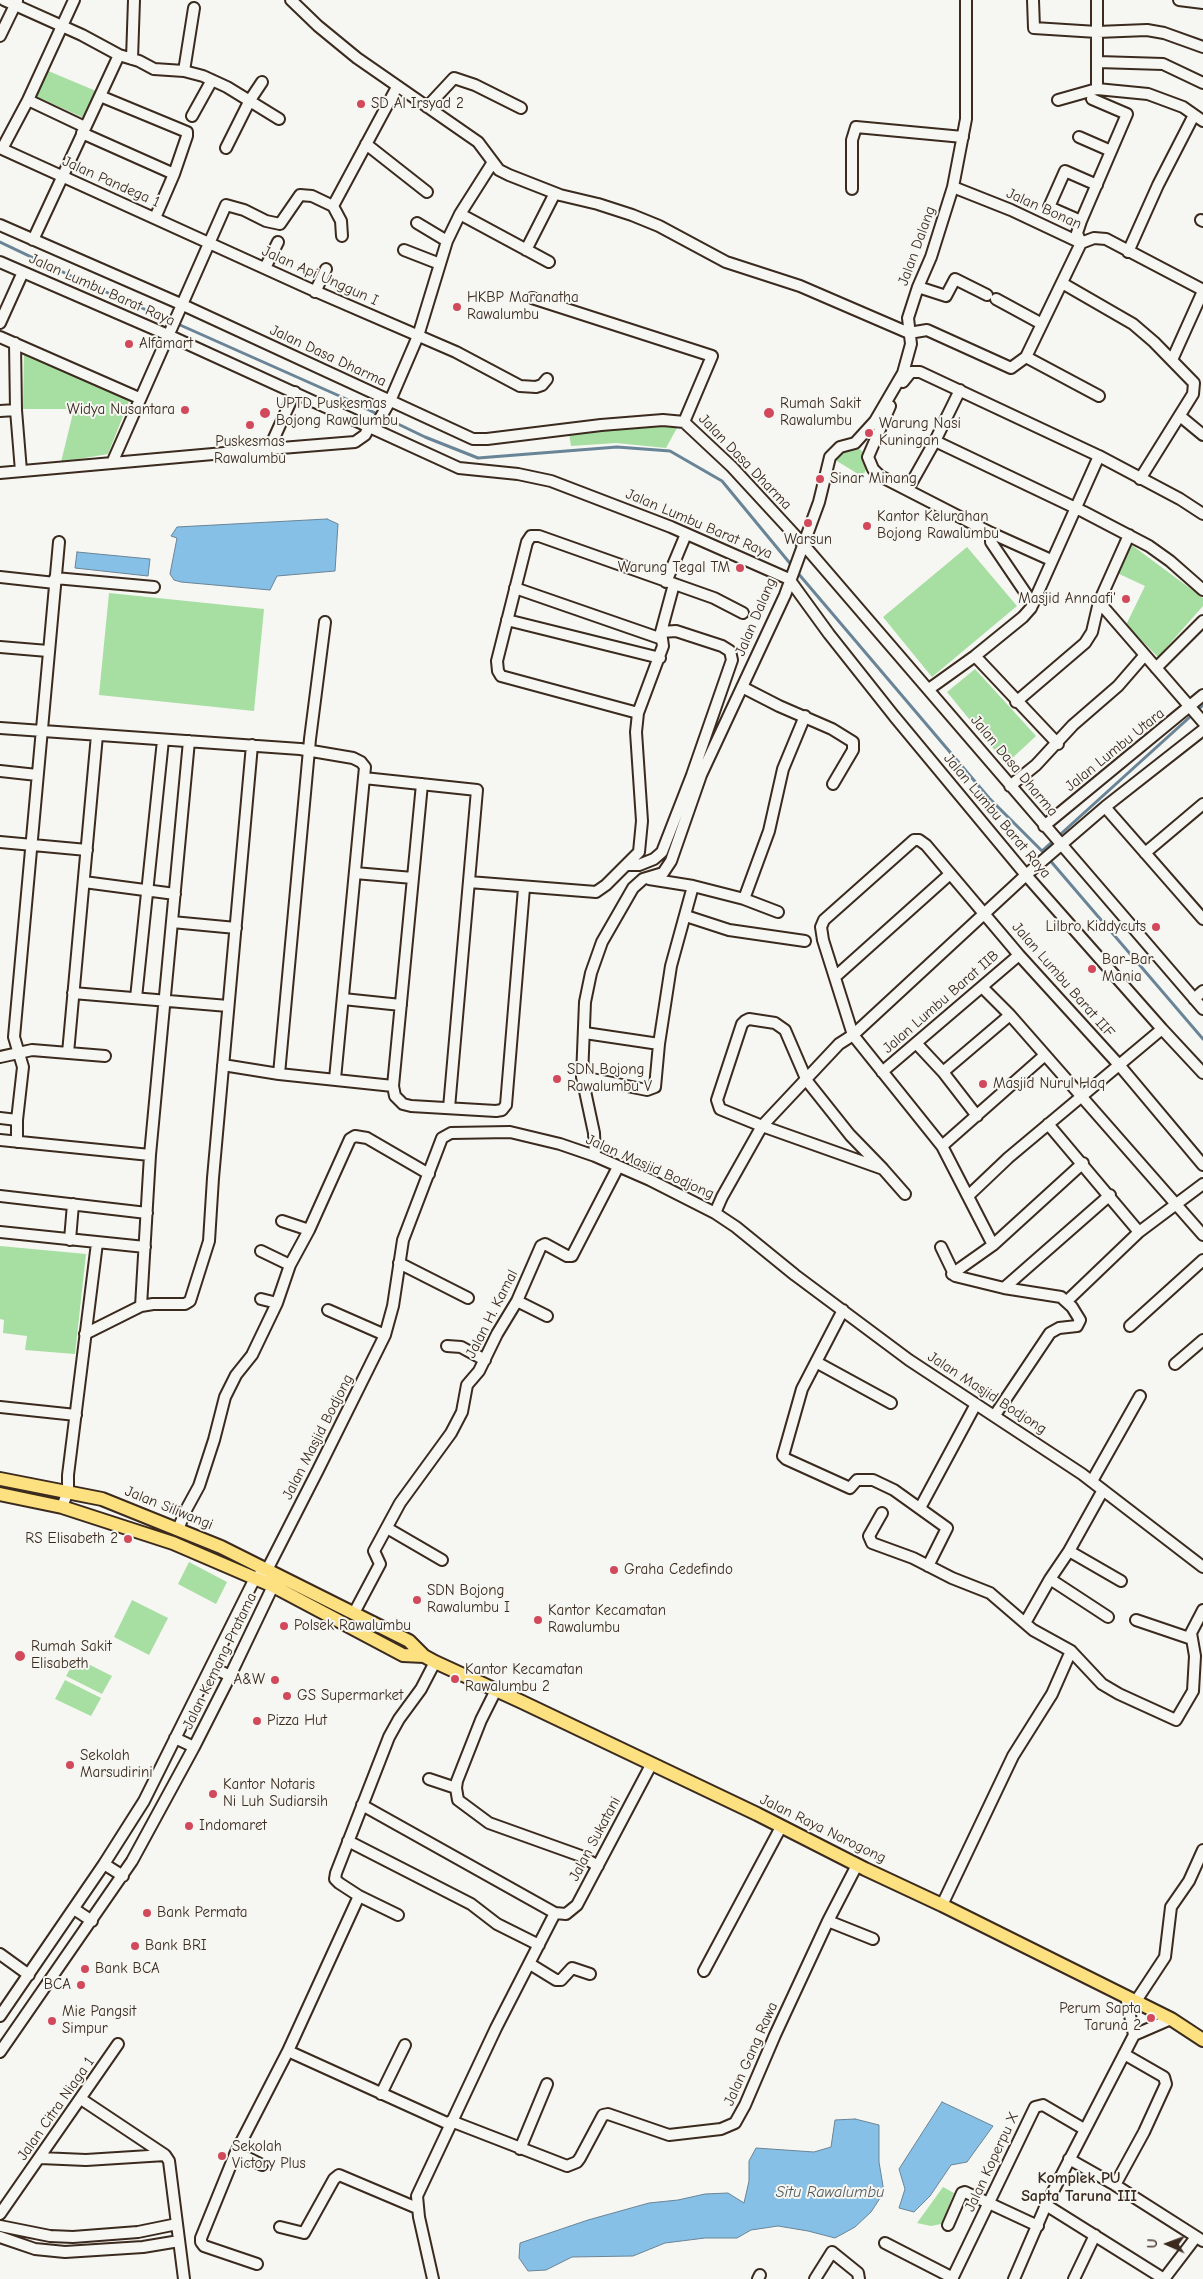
<!DOCTYPE html>
<style>
body{margin:0}
#map{position:relative;width:1203px;height:2279px;overflow:hidden;background:#f6f6f2;font-family:"Comic Neue",sans-serif}
canvas{display:block}
.north{position:absolute;left:1143px;top:2219px;width:50px;height:50px;-webkit-text-stroke:4px #f6f6f2;paint-order:stroke;rotate:272deg;font-size:14px;font-weight:700;line-height:20px;text-align:center;color:#3b2a1e}
.north::after{content:'';display:block;margin:auto;width:18px;height:22px;background:#3b2a1e;clip-path:polygon(50% 0,100% 100%,50% 72%,0 100%)}
</style>
<div id="map">
<canvas width="1203" height="2279"></canvas>
<div class="north">U</div>
</div>
<script>
const c = document.querySelector('canvas').getContext('2d');
c.lineJoin = 'round';
function paint(path, color) { c.fillStyle = color; c.fill(path, 'evenodd'); }
const shape = rows => new Path2D(rows.map(r => 'M' + r).join(''));
function trace(path, color, width, dash) { c.strokeStyle = color; c.lineWidth = width; c.lineCap = dash ? 'butt' : 'round'; c.setLineDash(dash || []); c.stroke(path); }
function drawText(font, color, halo, rows, align = 'center') {
  c.font = font + ' "Comic Neue",sans-serif'; c.lineWidth = 4; c.setLineDash([]); c.textBaseline = 'middle'; c.strokeStyle = halo; c.fillStyle = color; for (const [text, x, y, turn = 0] of rows) {
    c.save(); c.translate(x, y); c.rotate((+turn || 0) * Math.PI / 180); c.textAlign = isNaN(turn) ? turn : align; if (halo) c.strokeText(text, 0, 0); c.fillText(text, 0, 0); c.restore();
  }
}
const green = shape([
 [46,70,96,91,84,118,35,96],
 [24,353,129,401,108,454,61,462,74,409,23,409],
 [661,425,678,426,666,448,616,443,571,446,569,433],
 [854,445,866,454,868,463,863,477,832,458,837,451],
 [1129,543,1203,598,1203,606,1158,657,1126,625,1145,586,1115,572],
 [967,547,1017,606,932,677,883,617],
 [109,593,264,609,254,711,99,695],
 [975,669,1036,736,1006,764,947,692],
 [0,1246,86,1254,75,1354,25,1350,27,1336,3,1333,4,1320,0,1319],
 [189,1562,227,1582,216,1604,178,1584],
 [132,1600,168,1618,149,1655,114,1637],
 [76,1658,112,1676,102,1694,66,1676],
 [65,1680,101,1698,91,1716,55,1699],
 [943,2187,954,2193,941,2224,931,2226,917,2223]
]);
const water = shape([
 [327,519,338,524,335,571,277,576,270,590,181,582,174,580,170,574,177,538,171,536,177,527,327,519],
 [77,552,150,559,148,576,75,568,77,552],
 [942,2102,993,2126,967,2162,951,2165,930,2196,914,2212,899,2208,905,2189,899,2169,942,2102],
 [855,2119,879,2125,879,2162,884,2192,871,2212,855,2227,835,2238,808,2231,778,2226,751,2230,737,2238,705,2238,665,2243,633,2256,572,2257,546,2270,528,2271,519,2258,520,2243,588,2220,649,2203,678,2200,705,2194,728,2193,744,2203,749,2181,749,2161,756,2148,814,2152,831,2147,835,2120,855,2119]
]);
const stream = shape([
 [0,242,88,284,344,398,425,437,478,458,617,447,670,451,722,481,793,567],
 [797,572,989,798,1042,851,1203,1039],
 [1042,851,1203,705]
]);
const minor = shape([
 [4,0,82,35,119,55,139,61,154,69,184,71,203,76,227,87,279,119],
 [291,0,318,26,357,58,478,142,499,170,509,175,560,195,598,204,632,215,659,226,726,262,800,286,909,333,927,330,1011,368,1026,357,1081,243,1077,233,1081,221,1127,114,1092,99],
 [1033,0,1034,28,1097,32,1147,30,1164,33,1203,47],
 [1097,0,1097,89],
 [1179,0,1203,3],
 [0,36,17,1],
 [132,59,134,0],
 [1098,62,1163,64,1203,83],
 [184,71,194,8],
 [100,96,187,132,187,136,174,174,155,218],
 [28,100,85,127],
 [1058,100,1097,89,1148,94,1183,107,1203,121],
 [427,107,454,78,475,85,521,108],
 [192,116,212,80],
 [82,133,174,174],
 [1079,137,1111,151],
 [366,144,427,192],
 [0,148,308,288,456,352,520,386,536,387,542,385,547,379],
 [226,148,250,100,262,82],
 [2,149,28,100,74,0],
 [953,187,1011,210,1081,243,1094,238,1106,239,1203,290],
 [852,189,852,140,856,127,963,137],
 [333,206,397,87],
 [460,214,549,262],
 [1201,220,1203,221],
 [1081,221,1049,207,1065,171,1097,185],
 [417,223,447,241],
 [0,225,183,305,473,439,487,439,601,425,663,420,684,422,732,467,803,544,1203,1009],
 [33,240,119,55],
 [404,250,440,264],
 [526,250,555,193],
 [1128,252,1158,185,1194,115],
 [0,262,168,335,459,468,518,474,551,481,671,527,789,579,829,634,894,716,1026,875,1162,1029,1203,1073],
 [265,268,278,242],
 [1062,283,1133,324,1154,342,1194,383,1193,394,1140,479],
 [918,287,946,296,955,279,987,295],
 [315,292,326,269],
 [532,298,712,356,684,422],
 [996,299,1042,324],
 [0,323,23,272],
 [0,337,139,398],
 [15,343,16,410,21,471],
 [1026,357,1099,396],
 [1172,360,1203,291],
 [903,382,911,372,920,372,1099,456,1180,499,1203,514],
 [890,406,868,457,873,469,880,476,991,533,1051,560],
 [0,411,16,410],
 [1180,416,1203,435],
 [374,429,390,401,418,336,447,241,460,214,493,162],
 [935,441,1084,512,1149,546,1170,561,1203,590],
 [269,449,355,442,365,435,369,427],
 [112,463,226,205,244,210,266,221,280,224,300,195,312,196,333,206,341,221,342,236],
 [0,473,269,449,295,392],
 [908,489,935,441,960,390],
 [991,533,991,542,1033,604],
 [0,577,55,583],
 [55,578,154,587],
 [666,582,686,534],
 [515,588,662,639],
 [1099,602,1203,722],
 [507,620,660,658],
 [0,647,48,651],
 [975,656,1058,744],
 [1156,668,1203,621],
 [742,687,779,706,832,729,853,742,853,750,833,784],
 [929,689,975,656,1023,617,1031,608,1099,456],
 [1016,702,1085,643,1092,632,1099,602,1129,535],
 [638,713,501,676,498,671,497,661,527,542,531,536,539,536,714,598,743,613],
 [0,728,300,749,353,758,361,762,365,767,335,1079],
 [0,771,37,775],
 [364,778,477,790,449,1108],
 [422,784,393,1086,395,1096,403,1104,411,1106,496,1111,502,1110,506,1105,524,888],
 [1010,786,1036,765,1073,725,1118,686,1144,656],
 [1105,807,1203,919],
 [1044,826,1203,695],
 [0,842,87,850],
 [1145,853,1203,804],
 [626,865,639,865,654,859,662,852,692,775,732,660,730,651,722,646,676,631,661,632],
 [355,873,413,878],
 [649,879,693,886,744,899,778,912],
 [84,882,175,894],
 [469,882,596,892,606,885,639,852,642,821,636,732,638,713,663,646,661,632,674,584],
 [744,899,769,831,783,769,805,716],
 [686,916,729,930,805,941],
 [172,922,236,928],
 [835,977,950,874],
 [982,987,1010,1015,1203,1235],
 [73,993,228,1006],
 [136,998,163,740],
 [343,999,401,1005],
 [1194,999,1203,991],
 [585,1033,659,1044],
 [916,1043,943,1072,977,1116],
 [68,1053,97,735],
 [0,1057,32,1050,105,1056],
 [223,1065,279,1074,393,1086],
 [882,1072,1019,955],
 [943,1072,1010,1015],
 [279,1074,310,739,325,622],
 [582,1077,647,1090,655,1087,659,1044,671,966,693,886],
 [0,1118,17,1120],
 [1048,1124,1139,1232],
 [0,1140,150,1155],
 [17,1142,17,1120,23,1067,14,1037,59,542],
 [942,1146,1045,1055],
 [595,1156,594,1133,582,1077,585,1002,591,973,602,942,633,888,643,879,663,873,671,861,701,775,785,595,819,502,830,457,840,447,855,443,875,421,903,373,911,344,908,318,918,287,931,257,953,187,966,119,966,0],
 [883,1169,850,1135,807,1081,785,1030,775,1023,749,1019,745,1021,742,1024,717,1100,720,1109,762,1126,883,1169,905,1194],
 [0,1196,147,1213],
 [968,1196,1008,1158,1162,1029],
 [715,1213,722,1197,762,1126,839,1044,853,1035,1026,875,1105,807,1203,730],
 [282,1221,309,1230],
 [0,1232,145,1247],
 [70,1240,73,1204],
 [993,1245,942,1146,853,1035,823,940,821,927,824,920,914,840,919,840,926,845,1019,955,1120,1066,1203,1165],
 [941,1247,955,1276,1004,1288,1061,1297,1072,1307,1080,1320,1077,1326,1059,1328,1050,1333,995,1415],
 [261,1251,290,1265],
 [399,1263,468,1298],
 [952,1274,993,1245,1083,1163],
 [1004,1288,1110,1195],
 [261,1299,277,1303],
 [517,1301,547,1316],
 [1067,1301,1139,1232,1203,1184],
 [141,1306,150,1155,189,741],
 [328,1310,385,1335],
 [843,1310,802,1389,783,1456,786,1459,850,1488,857,1480,873,1480,894,1490,947,1528,928,1566],
 [1130,1326,1203,1260],
 [85,1334,141,1306,153,1304,185,1304,190,1301,209,1241,213,1178,252,745],
 [447,1346,461,1347,485,1360],
 [816,1362,891,1403],
 [1175,1364,1203,1340],
 [0,1407,76,1415],
 [1092,1481,1140,1396],
 [62,1507,68,1491,68,1475,97,1243],
 [920,1508,976,1404],
 [882,1513,869,1536,872,1543,913,1558,952,1578,990,1593,1033,1630,1071,1651,1102,1684,1119,1694,1176,1720,1193,1691,1195,1656,1191,1633,1203,1610],
 [387,1528,442,1560],
 [178,1529,187,1508,199,1486,214,1440,225,1397,236,1375,252,1355,277,1303,290,1265,309,1230,350,1139,355,1136,367,1138,429,1174],
 [1069,1551,1121,1581],
 [1050,1579,1108,1617],
 [354,1613,380,1564,374,1551,400,1503,451,1433,462,1412,467,1385,479,1371,497,1334,517,1301,541,1246,545,1244,567,1256,572,1256,618,1167],
 [1136,1620,1192,1639],
 [1025,1623,1050,1579,1069,1551,1103,1490],
 [212,1667,230,1676],
 [496,1690,481,1720,457,1781,456,1788,458,1800,489,1823,581,1856,598,1866],
 [175,1738,194,1747],
 [429,1779,456,1788],
 [362,1805,555,1913,566,1914,577,1905,651,1765],
 [348,1841,471,1904,497,1924,539,1945],
 [104,1864,123,1876],
 [359,1896,288,2051,449,2124],
 [942,1905,1013,1756,1052,1694,1071,1651],
 [74,1909,92,1921],
 [398,1915,359,1896,339,1883,335,1879,336,1873,389,1737,399,1719,421,1689,435,1662],
 [828,1921,873,1939],
 [0,1954,29,1975],
 [530,1964,556,1980,561,1980,572,1968,590,1974],
 [704,1971,781,1827],
 [1136,2001,1165,1957,1171,1907,1189,1881,1203,1850],
 [0,2016,104,1864,144,1801,255,1578,267,1570,318,1470,385,1335,393,1306,403,1240,442,1138,451,1133,510,1132,560,1144,595,1156,650,1180,715,1213,736,1227,795,1275,909,1360,1082,1474,1203,1567],
 [1134,2035,1171,2019],
 [0,2052,132,1861,194,1747,230,1676,273,1586,270,1580],
 [381,2094,405,2045],
 [451,2121,567,2166,577,2162,580,2158,603,2115,608,2114,669,2135,721,2129,735,2123,745,2105,775,2035,828,1921,857,1865],
 [520,2149,547,2084],
 [236,2152,262,2165],
 [165,2155,169,2161,184,2279],
 [40,2158,86,2160,165,2155,81,2099],
 [1069,2159,1115,2185,1203,2241],
 [1115,2185,1144,2132,1166,2084,1164,2077,1124,2054],
 [1046,2205,1164,2279],
 [0,2214,118,2044],
 [948,2225,962,2193,965,2192,1038,2226],
 [0,2226,50,2236,73,2237,138,2232,177,2224],
 [280,2227,304,2233,334,2179,339,2175,417,2208],
 [0,2237,35,2249,65,2252,143,2247,179,2241],
 [885,2243,953,2278],
 [257,2264,204,2246,201,2242,201,2238,236,2152,288,2051],
 [433,2279,419,2217,417,2196,496,2028,555,1913],
 [758,2279,760,2275],
 [815,2279,832,2252,858,2273,859,2279],
 [952,2279,1035,2107,1043,2105,1084,2129],
 [1014,2279,1046,2205,1134,2035,1126,1996],
 [1074,2279,1095,2235],
 [1164,2279,1196,2237]
]);
const major = shape([
 [0,1479,102,1499,221,1547,409,1641,424,1656,435,1662,522,1702,757,1814,865,1869,942,1905,1171,2019,1203,2040],
 [0,1494,62,1507,173,1543,273,1586,403,1655,424,1656]
]);
const markers = [
 [361,104,5,"#d1495b"],
 [457,307,5,"#d1495b"],
 [129,344,5,"#d1495b"],
 [185,410,5,"#d1495b"],
 [265,413,6,"#d1495b"],
 [769,413,6,"#d1495b"],
 [250,425,5,"#d1495b"],
 [869,433,5,"#d1495b"],
 [820,479,5,"#d1495b"],
 [808,523,5,"#d1495b"],
 [867,526,5,"#d1495b"],
 [740,568,5,"#d1495b"],
 [1126,599,5,"#d1495b"],
 [1156,927,5,"#d1495b"],
 [1092,969,5,"#d1495b"],
 [557,1079,5,"#d1495b"],
 [983,1084,5,"#d1495b"],
 [128,1539,5,"#d1495b"],
 [614,1570,5,"#d1495b"],
 [417,1600,5,"#d1495b"],
 [538,1620,5,"#d1495b"],
 [284,1626,5,"#d1495b"],
 [20,1656,6,"#d1495b"],
 [455,1679,5,"#d1495b"],
 [275,1680,5,"#d1495b"],
 [287,1696,5,"#d1495b"],
 [257,1721,5,"#d1495b"],
 [70,1765,5,"#d1495b"],
 [213,1794,5,"#d1495b"],
 [189,1826,5,"#d1495b"],
 [147,1913,5,"#d1495b"],
 [135,1946,5,"#d1495b"],
 [85,1969,5,"#d1495b"],
 [81,1985,5,"#d1495b"],
 [1151,2018,5,"#d1495b"],
 [52,2021,5,"#d1495b"],
 [222,2156,5,"#d1495b"]
];
const poiNames = [
 ["SD Al Irsyad 2",371,104],
 ["HKBP Maranatha",467,298],
 ["Rawalumbu",467,315],
 ["Alfamart",139,344],
 ["UPTD Puskesmas",276,404],
 ["Bojong Rawalumbu",276,421],
 ["Rumah Sakit",780,404],
 ["Rawalumbu",780,421],
 ["Widya Nusantara",175,410,"right"],
 ["Warung Nasi",879,424],
 ["Kuningan",879,441],
 ["Puskesmas",250,442,"center"],
 ["Rawalumbu",250,459,"center"],
 ["Sinar Minang",830,479],
 ["Kantor Kelurahan",877,517],
 ["Bojong Rawalumbu",877,534],
 ["Warsun",808,540,"center"],
 ["Warung Tegal TM",730,568,"right"],
 ["Masjid Annaafi'",1116,599,"right"],
 ["Lilbro Kiddycuts",1146,927,"right"],
 ["Bar-Bar",1102,960],
 ["Mania",1102,977],
 ["SDN Bojong",567,1070],
 ["Rawalumbu V",567,1087],
 ["Masjid Nurul Haq",993,1084],
 ["RS Elisabeth 2",118,1539,"right"],
 ["Graha Cedefindo",624,1570],
 ["SDN Bojong",427,1591],
 ["Rawalumbu I",427,1608],
 ["Kantor Kecamatan",548,1611],
 ["Rawalumbu",548,1628],
 ["Polsek Rawalumbu",294,1626],
 ["Rumah Sakit",31,1647],
 ["Elisabeth",31,1664],
 ["Kantor Kecamatan",465,1670],
 ["Rawalumbu 2",465,1687],
 ["A&W",265,1680,"right"],
 ["GS Supermarket",297,1696],
 ["Pizza Hut",267,1721],
 ["Sekolah",80,1756],
 ["Marsudirini",80,1773],
 ["Kantor Notaris",223,1785],
 ["Ni Luh Sudiarsih",223,1802],
 ["Indomaret",199,1826],
 ["Bank Permata",157,1913],
 ["Bank BRI",145,1946],
 ["Bank BCA",95,1969],
 ["BCA",71,1985,"right"],
 ["Perum Sapta",1141,2009,"right"],
 ["Taruna 2",1141,2026,"right"],
 ["Mie Pangsit",62,2012],
 ["Simpur",62,2029],
 ["Sekolah",232,2147],
 ["Victory Plus",232,2164]
];
const streetNames = [
 ["Jalan Pandega 1",111,182,24],
 ["Jalan Bonan",1044,209,24],
 ["Jalan Dalang",917,246,-70],
 ["Jalan Api Unggun I",320,276,24],
 ["Jalan Lumbu Barat Raya",102,290,24],
 ["Jalan Dasa Dharma",328,356,25],
 ["Jalan Dasa Dharma",745,462,46],
 ["Jalan Lumbu Barat Raya",699,524,23],
 ["Jalan Dalang",756,617,-67],
 ["Jalan Lumbu Utara",1115,750,-39],
 ["Jalan Dasa Dharma",1014,766,50],
 ["Jalan Lumbu Barat Raya",997,816,50],
 ["Jalan Lumbu Barat IIF",1063,980,49],
 ["Jalan Lumbu Barat IIB",941,1002,-41],
 ["Jalan Masjid Bodjong",650,1167,24],
 ["Jalan H. Kamal",492,1314,-63],
 ["Jalan Masjid Bodjong",987,1393,33],
 ["Jalan Masjid Bodjong",318,1437,-63],
 ["Jalan Siliwangi",169,1508,22],
 ["Jalan Kemang Pratama",220,1661,-64],
 ["Jalan Raya Narogong",823,1829,26],
 ["Jalan Sukatani",595,1839,-62],
 ["Jalan Gang Rawa",751,2054,-66],
 ["Jalan Citra Niaga 1",56,2109,-55],
 ["Jalan Koperpu X",992,2162,-65]
];
const neighbourhoodNames = [
 ["Komplek PU",1079,2178],
 ["Sapta Taruna III",1079,2196]
];
const waterNames = [
 ["Situ Rawalumbu",830,2192]
];
paint(green, '#a7dea2');
paint(water, '#87c0e6');
trace(water, '#698496', 1);
trace(stream, '#698496', 3);
trace(minor, '#3b2a1e', 14);
trace(major, '#3b2a1e', 16);
trace(minor, '#f6f6f2', 10);
trace(major, '#fde080', 12);
for (const [x, y, r, color] of markers) { const dot = new Path2D(); dot.arc(x, y, r, 0, 2 * Math.PI); c.fillStyle = color; c.fill(dot); trace(dot, '#f6f6f2', 2); }
drawText('15px', '#3b2a1e', '#f6f6f2', poiNames, 'left');
drawText('15px', '#3b2a1e', '#f6f6f2', streetNames);
drawText('bold 16px', '#3b2a1e', '#f6f6f2', neighbourhoodNames);
drawText('italic 16px', '#52575a', '#f6f6f2', waterNames);
</script>
